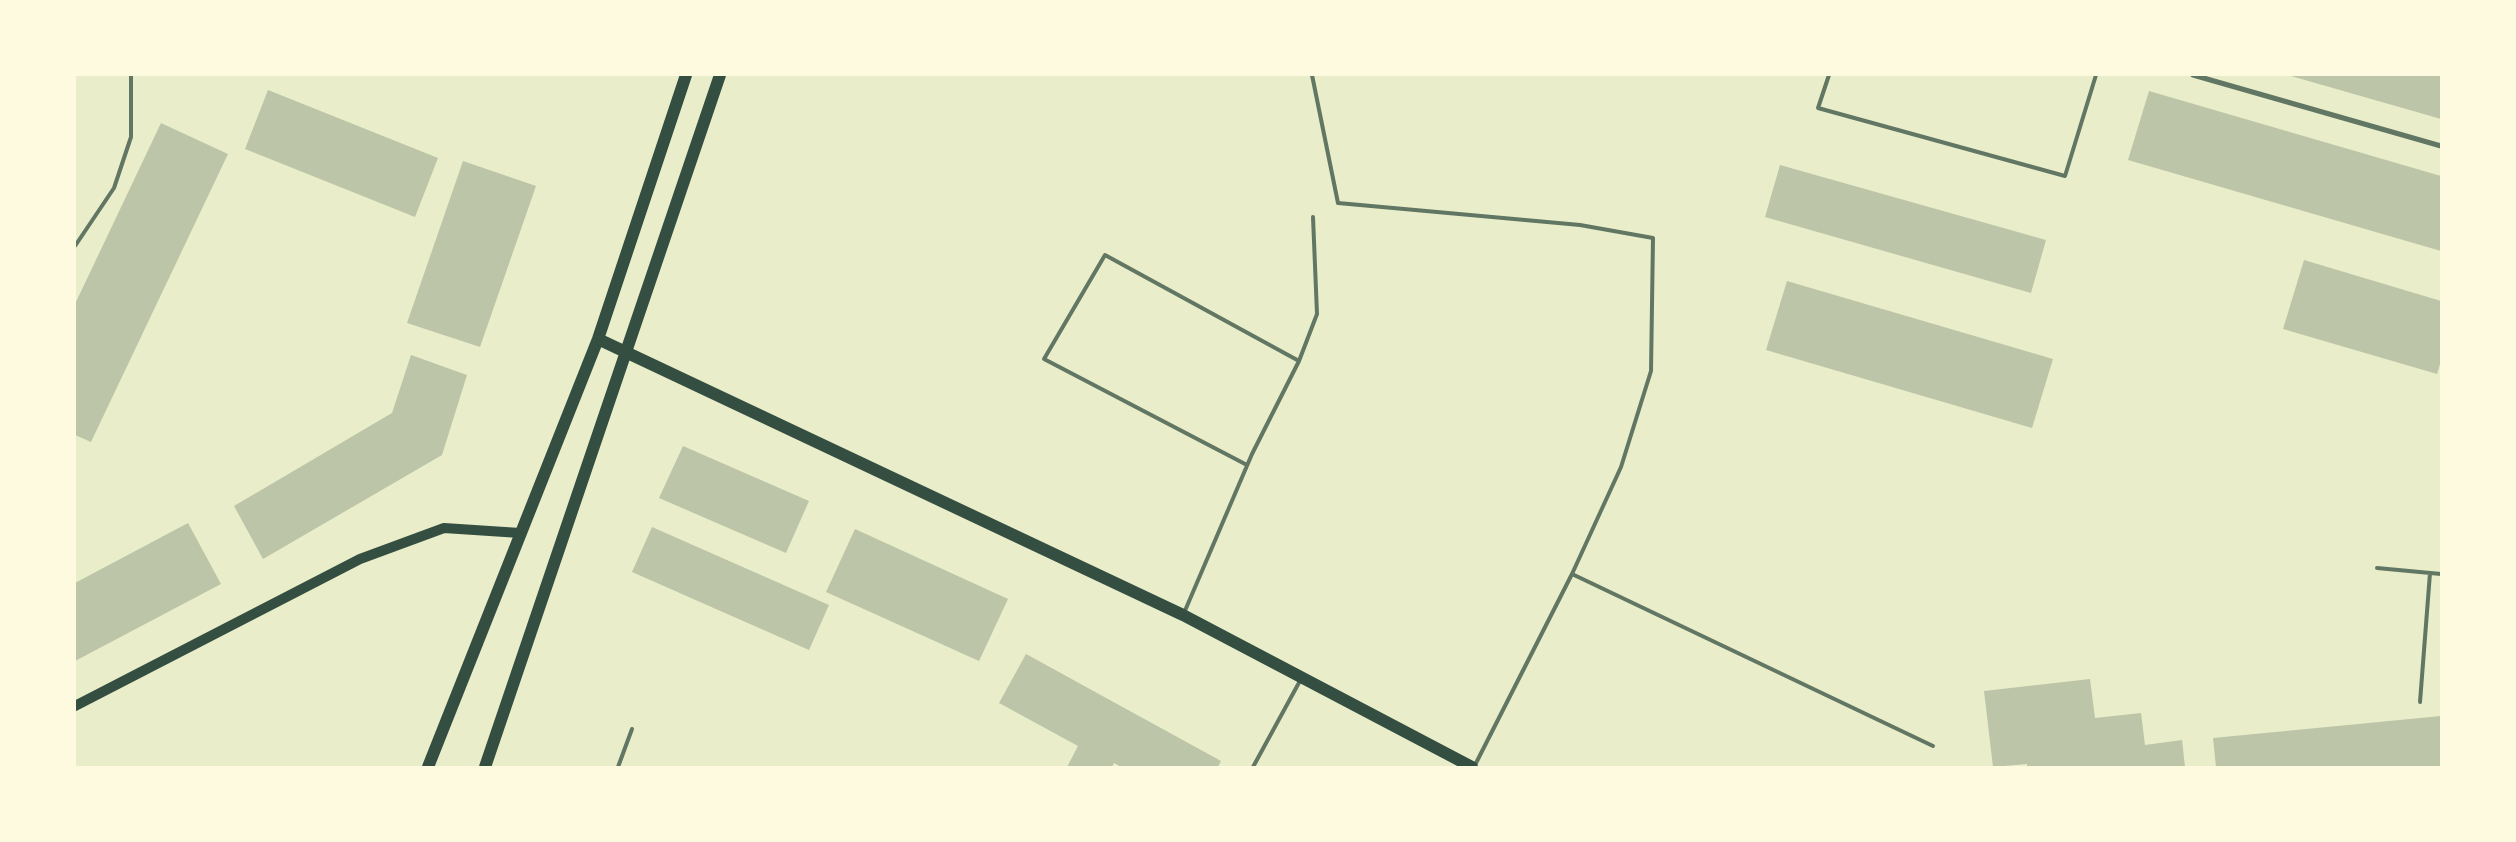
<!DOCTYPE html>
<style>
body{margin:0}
#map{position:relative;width:2516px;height:842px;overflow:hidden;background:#e9edc9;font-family:Poppins,sans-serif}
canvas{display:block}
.frame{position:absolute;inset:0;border:76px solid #fefae0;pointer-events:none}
</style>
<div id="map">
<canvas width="2516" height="842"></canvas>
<div class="frame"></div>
</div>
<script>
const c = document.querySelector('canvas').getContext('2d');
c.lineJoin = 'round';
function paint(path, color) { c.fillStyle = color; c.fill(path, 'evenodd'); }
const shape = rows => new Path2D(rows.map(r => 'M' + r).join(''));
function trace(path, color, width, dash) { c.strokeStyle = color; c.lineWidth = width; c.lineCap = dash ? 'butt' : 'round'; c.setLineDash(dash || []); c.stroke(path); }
const building = shape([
 [2441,75,2441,119,2291,76,2291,75],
 [268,90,438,158,415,217,245,149],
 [2149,91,2441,176,2441,251,2128,160],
 [161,123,228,154,91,442,75,435,75,304],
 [463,161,536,186,480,347,407,323],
 [1780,165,2046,240,2031,293,1765,217],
 [2304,260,2441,301,2441,361,2437,374,2283,329],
 [1787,281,2053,359,2032,428,1766,350],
 [411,355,467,375,442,455,263,559,234,506,392,413],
 [683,446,809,501,786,553,659,498],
 [188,523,221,584,75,661,75,583],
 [652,527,829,605,809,650,632,572],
 [855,529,1008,599,979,661,826,592],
 [1026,654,1221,761,1218,767,1121,767,1114,763,1112,767,1067,767,1078,746,999,703],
 [2090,679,2095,718,2141,713,2145,745,2182,740,2185,767,2027,767,2027,764,1993,767,1984,691],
 [2441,716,2441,767,2216,767,2213,738]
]);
const service = shape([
 [1312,75,1338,203,1580,225,1653,238,1651,371,1621,467,1572,574,1474,767],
 [1829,75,1818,108,2065,176,2096,75],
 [75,246,114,188,131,137,131,75],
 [1247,465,1044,359,1105,255,1299,361],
 [2377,568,2441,574],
 [1572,574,1933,746],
 [1184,613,1252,454,1299,361,1317,314,1313,217],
 [2420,702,2430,573],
 [618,767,632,729],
 [1253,767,1301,679]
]);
const minor = shape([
 [2193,75,2441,146]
]);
const secondary = shape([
 [75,706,360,559,444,528,520,533]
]);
const primary = shape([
 [598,339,1183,615,1472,767],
 [428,767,598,339,686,75],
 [485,767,720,75]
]);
paint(building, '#bcc5a7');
trace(service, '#617663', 4);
trace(minor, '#617663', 5);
trace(secondary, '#344e41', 10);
trace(primary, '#344e41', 12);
</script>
